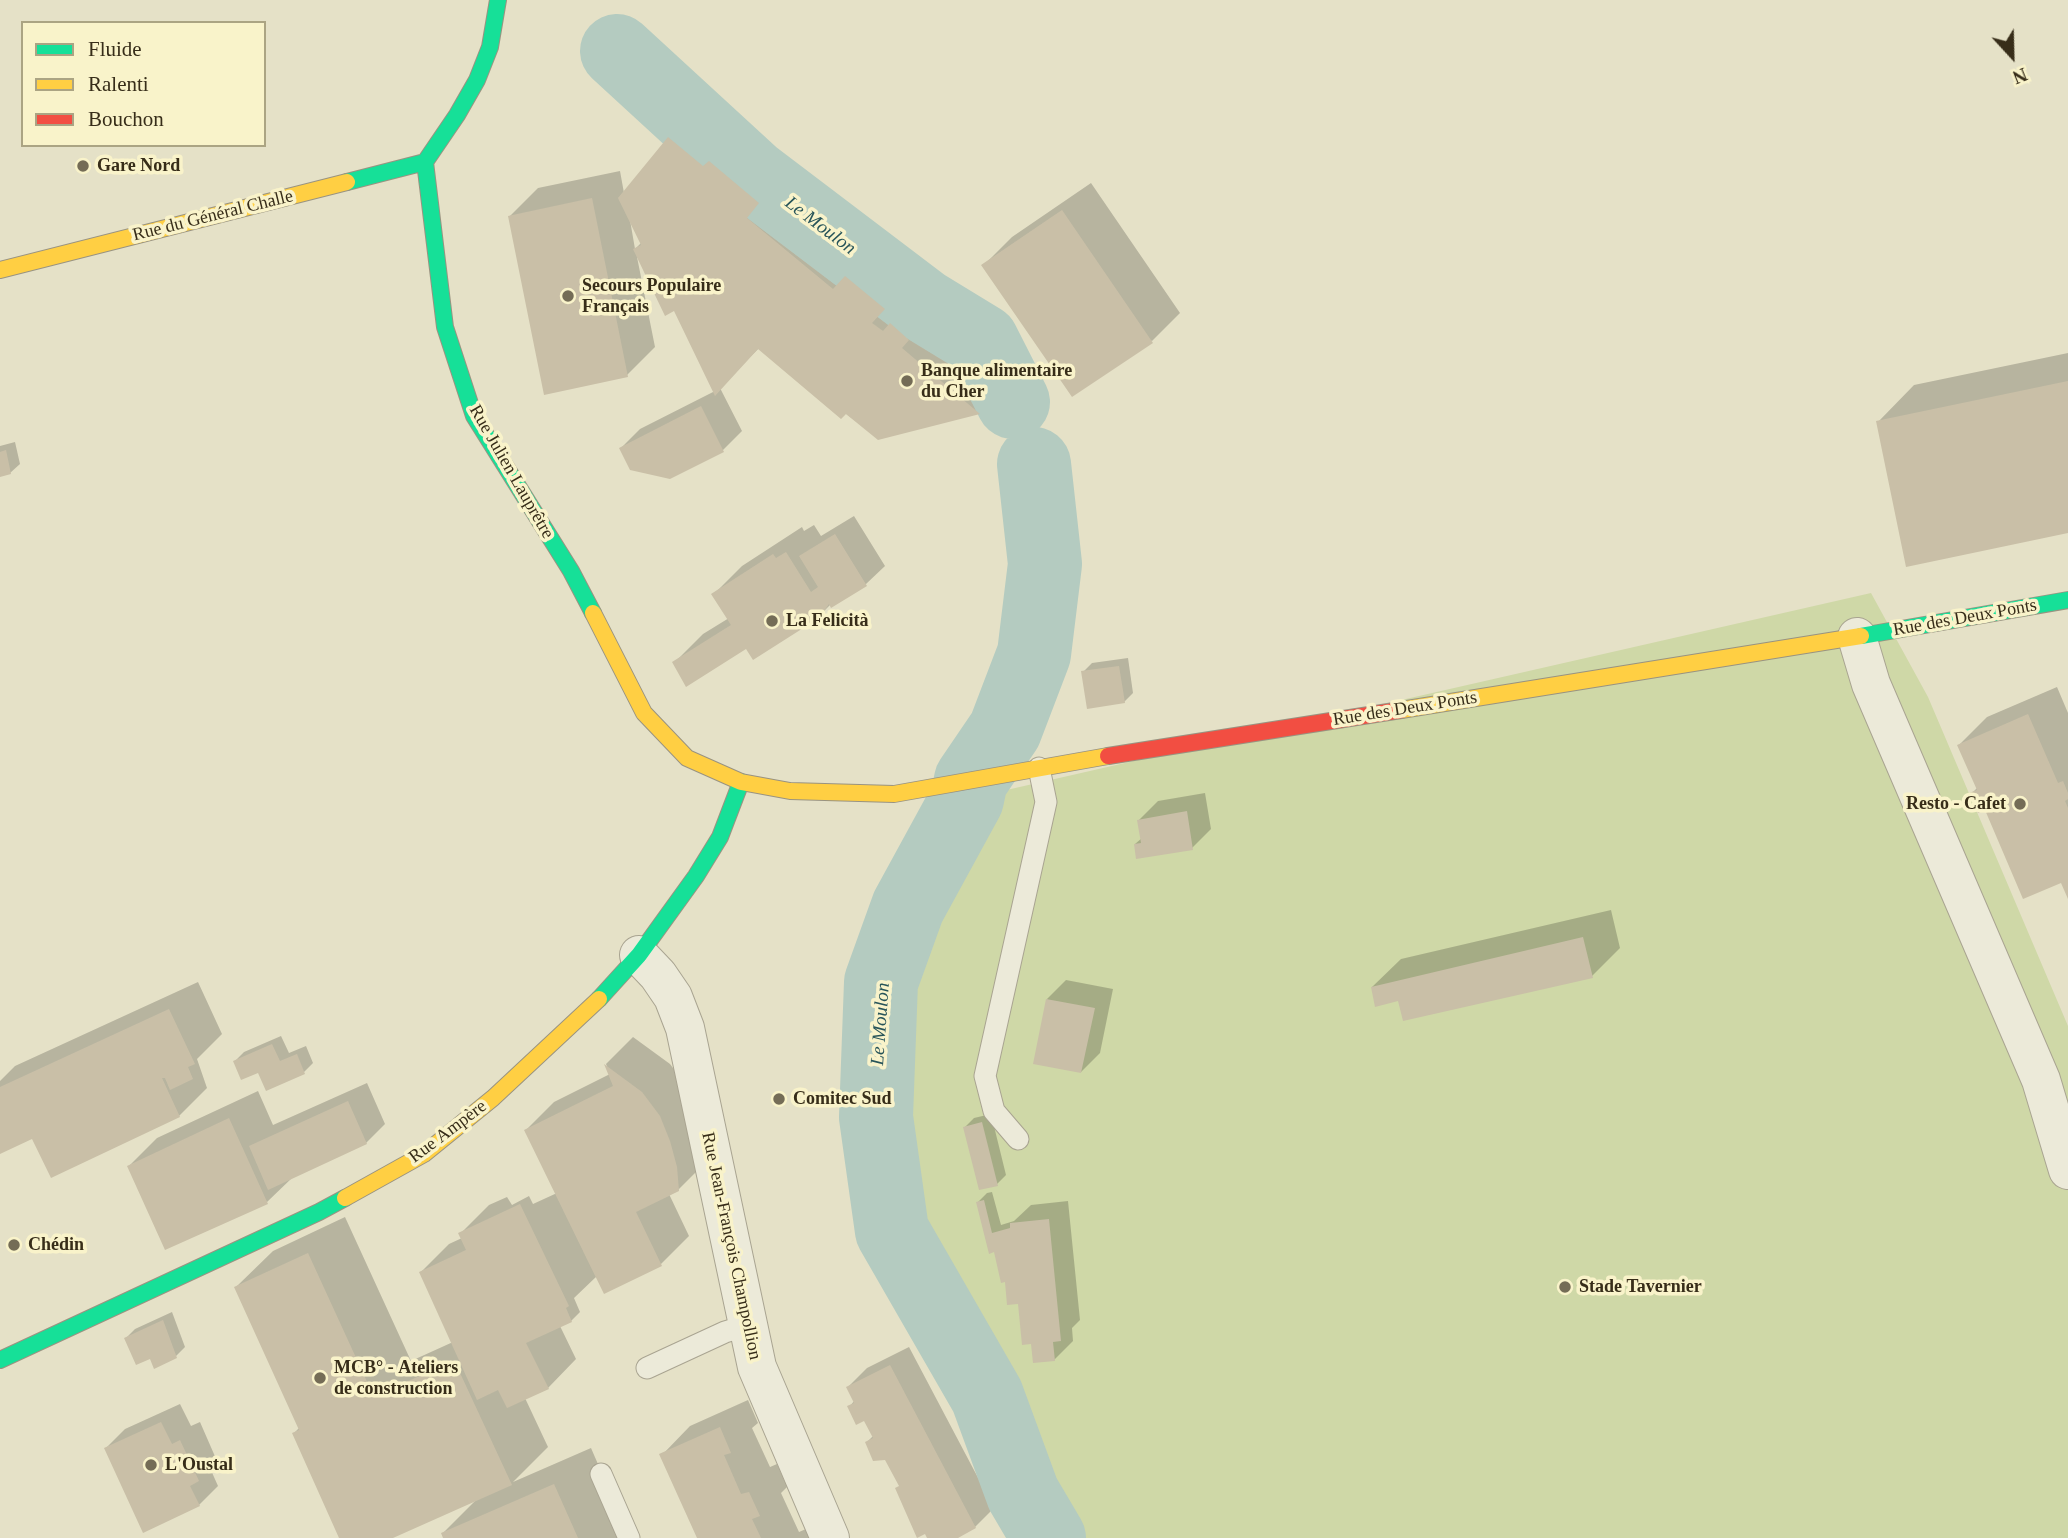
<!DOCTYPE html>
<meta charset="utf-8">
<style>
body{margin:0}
#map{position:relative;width:2068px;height:1538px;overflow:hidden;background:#e5e1c7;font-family:"Times New Roman",serif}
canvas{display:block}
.legend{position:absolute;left:21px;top:21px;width:245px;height:126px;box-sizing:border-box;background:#f9f3ca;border:2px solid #aba483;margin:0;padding:9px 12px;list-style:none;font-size:21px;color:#372d19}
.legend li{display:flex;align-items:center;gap:14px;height:35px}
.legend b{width:35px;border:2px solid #aba483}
.north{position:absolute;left:1977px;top:21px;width:70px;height:70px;-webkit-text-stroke:5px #f9f3ca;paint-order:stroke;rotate:158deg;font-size:19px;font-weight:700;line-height:28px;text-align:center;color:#372d19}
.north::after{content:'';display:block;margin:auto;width:24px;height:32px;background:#372d19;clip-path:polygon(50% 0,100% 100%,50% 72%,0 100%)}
</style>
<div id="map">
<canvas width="2068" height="1538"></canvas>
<ul class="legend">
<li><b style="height:9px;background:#16e098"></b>Fluide</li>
<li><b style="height:9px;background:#ffcf43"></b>Ralenti</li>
<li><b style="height:9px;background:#f24e42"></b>Bouchon</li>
</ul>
<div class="north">N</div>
</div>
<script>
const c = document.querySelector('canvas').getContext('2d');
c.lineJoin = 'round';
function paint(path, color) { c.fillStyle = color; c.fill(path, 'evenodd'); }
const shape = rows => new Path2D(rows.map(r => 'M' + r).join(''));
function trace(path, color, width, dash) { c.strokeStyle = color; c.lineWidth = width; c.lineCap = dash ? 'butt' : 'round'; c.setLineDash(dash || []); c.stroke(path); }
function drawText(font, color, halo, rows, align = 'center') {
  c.font = font + ' "Times New Roman",serif'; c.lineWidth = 7; c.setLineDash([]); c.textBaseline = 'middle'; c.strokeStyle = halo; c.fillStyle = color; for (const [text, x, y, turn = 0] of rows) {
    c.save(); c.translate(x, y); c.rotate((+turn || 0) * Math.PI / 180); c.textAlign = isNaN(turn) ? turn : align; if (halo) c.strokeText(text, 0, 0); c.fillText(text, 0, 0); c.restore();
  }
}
const green = shape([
 [1871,593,1928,697,2068,1026,2068,1538,1049,1538,1023,1494,987,1396,892,1231,876,1117,881,982,908,907,967,799]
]);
const shadow = shape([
 [706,102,741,131,747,126,794,166,783,180,870,253,883,241,920,271,907,285,920,295,928,288,944,302,921,330,998,394,979,412,878,438,759,348,720,388,742,431,723,450,621,448,640,429,715,391,675,309,637,257,655,347,627,375,510,216,538,188,620,171,624,193,669,138],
 [630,220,642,242,635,249],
 [1091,183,1180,313,1152,341,984,265,1012,237],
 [2068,353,2068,531,1878,422,1914,385],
 [15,442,20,464,10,473,0,475,0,446],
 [854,516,885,566,866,584,831,604,818,617,747,646,674,663,703,634,729,618,714,594,742,566,802,527,804,531,814,525,821,536],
 [1128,658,1133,693,1124,702,1083,672,1092,663],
 [2057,687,2068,713,2068,878,1971,794,1977,788,1959,745,1987,717],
 [1205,793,1211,829,1192,848,1135,844,1142,838,1139,820,1158,801],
 [1611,910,1620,948,1592,976,1399,999,1372,987,1401,959],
 [1066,980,1113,989,1100,1053,1081,1072,1047,999],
 [198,982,222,1034,197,1059,207,1088,179,1116,33,1137,0,1152,0,1081,15,1066],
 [281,1036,289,1053,306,1046,313,1063,304,1072,259,1070,235,1061,244,1052],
 [633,1037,670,1064,688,1088,707,1161,678,1190,669,1194,689,1236,661,1264,604,1291,597,1276,574,1298,580,1312,571,1321,560,1326,576,1359,548,1388,525,1398,548,1447,513,1482,591,1448,630,1538,445,1538,443,1533,477,1499,389,1538,341,1538,294,1433,300,1427,236,1287,273,1251,345,1217,411,1361,453,1342,421,1272,449,1244,462,1238,461,1233,489,1205,507,1197,512,1205,529,1196,533,1204,557,1193,526,1130,554,1102,610,1074,606,1064],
 [367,1083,385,1124,366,1143,293,1177,267,1202,129,1166,157,1138,258,1091,273,1125],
 [991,1114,1006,1175,997,1184,965,1127,974,1118],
 [992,1192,1001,1225,1014,1221,1031,1205,1068,1201,1080,1320,1072,1328,1073,1341,1054,1360,1033,1342,1019,1302,1006,1280,978,1202,987,1193],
 [172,1312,185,1347,176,1356,151,1357,126,1338,135,1329],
 [909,1347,994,1508,975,1527,954,1538,929,1538,886,1458,867,1442,874,1435,864,1418,849,1407,855,1400,848,1387,867,1368],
 [748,1400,758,1423,752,1428,770,1467,777,1464,787,1487,781,1493,799,1532,806,1529,810,1538,699,1538,662,1455,690,1426],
 [180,1404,191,1426,200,1422,217,1461,210,1468,218,1486,199,1505,106,1448,125,1429]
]);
const river = shape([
 [617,51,753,176,923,305,982,341,1013,402],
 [1034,464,1045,564,1034,654,1005,730,971,780,967,799,908,907,881,982,876,1117,892,1231,987,1396,1023,1494,1049,1538]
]);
const building = shape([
 [668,137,703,166,709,161,759,203,747,218,833,289,845,276,885,309,872,323,883,331,890,323,909,340,902,348,980,414,878,440,846,414,841,419,758,349,715,396,674,311,665,316,633,249,641,245,618,198],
 [592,198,628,377,544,395,508,216],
 [1062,210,1153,343,1072,397,981,265],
 [2068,381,2068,533,1906,567,1876,421],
 [701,406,724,452,670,479,630,470,619,448],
 [6,450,11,474,0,477,0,452],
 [835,534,867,586,831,608,829,604,819,618,753,660,746,649,686,687,672,662,731,625,711,594,773,554,776,558,786,552,811,592,818,587,799,556],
 [1119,666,1125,703,1087,709,1081,671],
 [2028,714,2058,783,2063,781,2068,793,2068,799,2065,801,2068,808,2068,899,2061,883,2023,899,1985,810,1978,813,1969,793,1977,790,1957,745],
 [1187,811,1193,850,1136,859,1134,844,1141,843,1137,820],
 [1583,937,1593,978,1403,1021,1398,1001,1375,1007,1371,987],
 [1046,999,1095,1008,1081,1073,1033,1064],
 [169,1009,195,1064,188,1067,193,1079,170,1090,165,1078,162,1078,180,1117,51,1178,32,1139,0,1154,0,1087],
 [272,1044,280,1061,297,1054,305,1074,266,1091,258,1073,241,1080,233,1061],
 [604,1064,642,1092,660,1116,670,1141,677,1167,679,1191,636,1212,662,1266,604,1294,524,1130,613,1086],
 [348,1101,367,1144,268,1190,249,1146],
 [229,1118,268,1204,165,1250,127,1166],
 [982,1122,998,1186,979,1190,963,1127],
 [984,1200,992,1233,1010,1228,1010,1223,1049,1219,1061,1341,1053,1342,1055,1361,1033,1363,1031,1344,1022,1345,1018,1304,1007,1305,1005,1282,1001,1283,994,1252,989,1254,976,1202],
 [520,1204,569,1306,566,1308,572,1322,526,1343,549,1389,507,1408,498,1390,477,1400,419,1272,466,1250,458,1233],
 [308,1253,374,1397,454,1360,512,1485,393,1538,339,1538,292,1433,299,1430,234,1287],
 [163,1320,177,1358,154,1369,150,1359,136,1365,124,1338],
 [890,1365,976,1528,958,1538,927,1538,925,1534,917,1538,895,1488,899,1486,885,1460,873,1461,865,1442,873,1438,864,1421,856,1425,847,1406,854,1403,846,1387],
 [161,1422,172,1444,180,1440,199,1481,190,1486,200,1506,143,1533,104,1448],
 [720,1427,731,1453,724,1455,741,1494,749,1492,760,1516,752,1519,761,1538,697,1538,659,1454],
 [554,1484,578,1538,443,1538,441,1533]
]);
const lane = shape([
 [1018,1139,994,1111,985,1076,1046,802,1039,768],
 [647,1368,725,1332,748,1325],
 [601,1474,629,1538]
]);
const street = shape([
 [1857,637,1871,684,2041,1080,2068,1170],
 [639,955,658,975,673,997,685,1028,757,1367,830,1538]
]);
const fast = shape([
 [425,162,457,115,477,80,490,47,498,0],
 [347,182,425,162,445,327,474,416,571,571,593,613],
 [1861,636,2068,600],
 [599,999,639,955,696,876,720,837,741,782],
 [0,1360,319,1212,345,1198]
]);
const slow = shape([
 [0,270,347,182],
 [593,613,644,713,687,758,741,782,790,791,894,794,1108,756],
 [1401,710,1861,636],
 [345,1198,424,1154,493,1098,599,999]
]);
const jam = shape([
 [1108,756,1401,710]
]);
const markers = [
 [83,166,7,"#746c56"],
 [568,296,7,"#746c56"],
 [907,381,7,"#746c56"],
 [772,621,7,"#746c56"],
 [2020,804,7,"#746c56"],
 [779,1099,7,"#746c56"],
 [14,1245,7,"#746c56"],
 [1565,1287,7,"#746c56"],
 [320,1378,7,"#746c56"],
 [151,1465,7,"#746c56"]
];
const poiNames = [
 ["Gare Nord",97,166],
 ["Secours Populaire",582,286],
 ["Français",582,307],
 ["Banque alimentaire",921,371],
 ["du Cher",921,392],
 ["La Felicità",786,621],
 ["Resto - Cafet",2006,804,"right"],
 ["Comitec Sud",793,1099],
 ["Chédin",28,1245],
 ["Stade Tavernier",1579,1287],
 ["MCB° - Ateliers",334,1368],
 ["de construction",334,1389],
 ["L'Oustal",165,1465]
];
const streetNames = [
 ["Rue du Général Challe",213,216,-14],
 ["Rue Julien Lauprêtre",511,472,60],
 ["Rue des Deux Ponts",1965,618,-10],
 ["Rue des Deux Ponts",1405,709,-9],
 ["Rue Ampère",448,1132,-37],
 ["Rue Jean-François Champollion",731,1246,78]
];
const waterNames = [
 ["Le Moulon",820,226,37],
 ["Le Moulon",881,1024,-86]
];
paint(green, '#cfd8a7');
paint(shadow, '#0003');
trace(river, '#b4cbc0', 74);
paint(building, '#c9bfa7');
trace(lane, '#a9a491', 23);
trace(street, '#a9a491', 40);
trace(fast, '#999381', 18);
trace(slow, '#999381', 18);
trace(jam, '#999381', 18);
trace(lane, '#ecead9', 21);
trace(street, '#ecead9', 38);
trace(fast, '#16e098', 16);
trace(slow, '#ffcf43', 16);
trace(jam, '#f24e42', 16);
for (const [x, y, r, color] of markers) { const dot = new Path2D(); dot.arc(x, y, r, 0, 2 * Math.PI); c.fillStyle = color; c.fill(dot); trace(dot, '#f9f3ca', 2.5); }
drawText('bold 18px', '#372d19', '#f9f3ca', poiNames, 'left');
drawText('18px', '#372d19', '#f9f3ca', streetNames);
drawText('italic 19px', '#275459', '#f9f3ca', waterNames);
</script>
